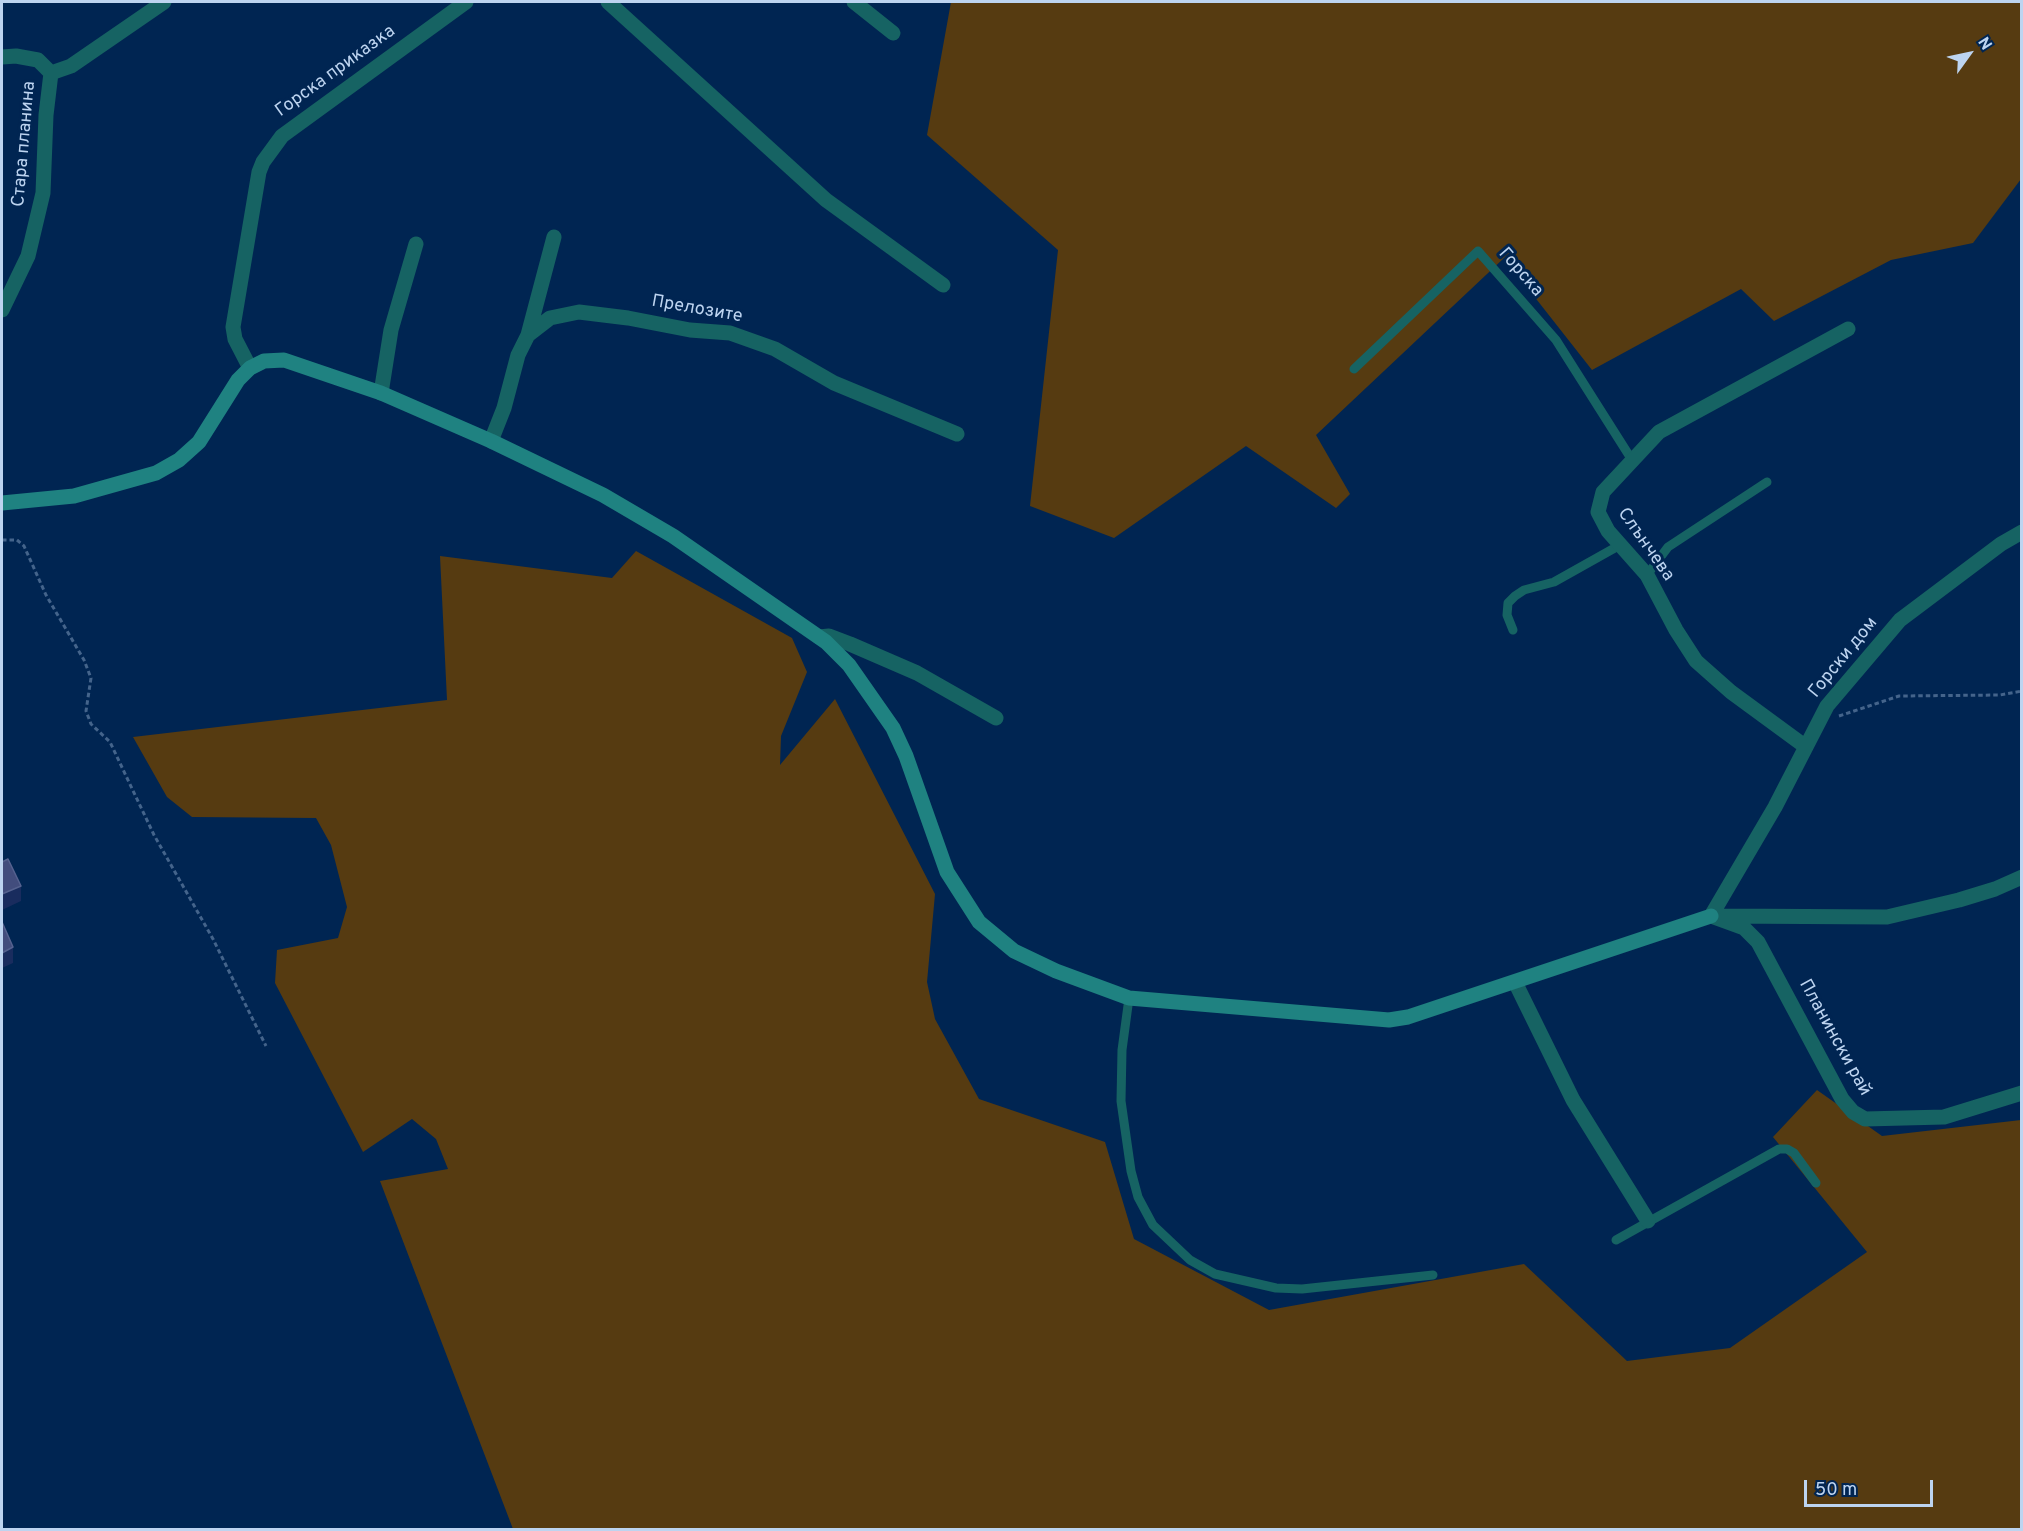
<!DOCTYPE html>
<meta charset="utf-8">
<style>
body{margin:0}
#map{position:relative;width:2023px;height:1531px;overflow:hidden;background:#002552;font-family:Overpass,sans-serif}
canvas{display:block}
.frame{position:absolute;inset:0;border:3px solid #bdd4f0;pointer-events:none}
.north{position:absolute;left:1939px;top:24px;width:60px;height:60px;-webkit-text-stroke:4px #002552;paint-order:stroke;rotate:57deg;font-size:16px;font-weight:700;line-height:24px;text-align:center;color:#bdd4f0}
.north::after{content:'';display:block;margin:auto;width:21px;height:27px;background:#bdd4f0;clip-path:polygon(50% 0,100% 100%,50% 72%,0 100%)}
.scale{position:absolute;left:1804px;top:1480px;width:129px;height:27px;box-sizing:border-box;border:3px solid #bdd4f0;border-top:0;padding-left:8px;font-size:18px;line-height:21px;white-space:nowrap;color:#bdd4f0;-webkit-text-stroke:4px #002552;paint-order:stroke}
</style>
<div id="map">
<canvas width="2023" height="1531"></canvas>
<div class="frame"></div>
<div class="north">N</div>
<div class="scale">50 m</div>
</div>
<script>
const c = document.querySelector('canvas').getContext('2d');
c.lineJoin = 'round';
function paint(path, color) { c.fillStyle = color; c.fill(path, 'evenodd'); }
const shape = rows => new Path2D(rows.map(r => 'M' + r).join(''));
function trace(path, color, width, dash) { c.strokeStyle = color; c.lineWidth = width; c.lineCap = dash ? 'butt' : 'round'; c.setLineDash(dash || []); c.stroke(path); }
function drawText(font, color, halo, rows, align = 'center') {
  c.font = font + ' Overpass,sans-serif'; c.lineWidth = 6; c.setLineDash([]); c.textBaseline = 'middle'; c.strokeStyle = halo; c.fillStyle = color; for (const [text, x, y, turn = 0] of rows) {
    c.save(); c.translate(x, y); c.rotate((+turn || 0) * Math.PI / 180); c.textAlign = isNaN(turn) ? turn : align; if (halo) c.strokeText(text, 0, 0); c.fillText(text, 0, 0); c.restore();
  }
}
const green = shape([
 [951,2,2021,2,2021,179,1973,243,1891,260,1774,321,1741,289,1592,370,1504,258,1316,435,1350,494,1336,508,1246,446,1114,538,1030,506,1058,250,927,135],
 [636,551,792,638,807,672,781,736,780,765,835,699,935,894,927,982,935,1019,979,1099,1105,1142,1134,1239,1269,1310,1524,1264,1627,1361,1730,1348,1867,1252,1773,1137,1817,1090,1882,1136,2021,1120,2021,1529,513,1529,380,1181,448,1169,436,1139,412,1119,363,1152,275,983,277,950,338,938,347,907,331,845,316,818,192,817,167,797,133,737,447,700,440,556,612,578]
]);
const path = shape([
 [2,540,17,540,24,546,46,595,84,660,91,678,86,711,91,724,110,742,154,835,213,939,266,1046],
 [1839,716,1899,696,2000,695,2022,691]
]);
const lane = shape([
 [1354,369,1478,251,1556,340,1632,460],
 [1647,575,1668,547,1767,482],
 [1513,630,1507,615,1508,603,1515,596,1524,590,1554,582,1620,545],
 [1129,998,1122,1050,1121,1101,1131,1171,1138,1197,1153,1225,1190,1260,1215,1274,1276,1288,1302,1289,1433,1275],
 [1616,1240,1779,1149,1787,1149,1794,1153,1816,1183]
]);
const street = shape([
 [608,2,826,200,943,285],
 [854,2,893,33],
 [2,57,16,56,38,60,51,73],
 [51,73,71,66,164,2],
 [2,310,28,256,43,193,46,115,51,73],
 [528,335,554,237],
 [250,368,235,339,233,327,259,172,263,162,282,136,466,2],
 [381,393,391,330,416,244],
 [491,441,504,408,518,355,528,335,550,318,579,312,628,318,690,330,730,333,775,349,834,383,957,434],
 [819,637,829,636,850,644,917,673,996,718],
 [1806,747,1731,692,1696,661,1676,630,1647,575,1608,531,1598,512,1603,492,1659,432,1848,329],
 [1711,916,1775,807,1827,706,1900,620,2001,544,2022,532],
 [1711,916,1744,928,1758,942,1842,1099,1853,1112,1865,1119,1944,1117,2022,1093],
 [1723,916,1887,917,1959,900,1995,889,2022,877],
 [1515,982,1573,1100,1648,1221]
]);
const secondary = shape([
 [2,503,74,496,156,473,179,460,199,442,238,380,250,368,264,361,284,360,381,393,491,441,603,495,673,536,826,642,849,665,893,728,906,756,947,872,979,922,1014,951,1056,971,1129,998,1389,1020,1408,1017,1711,916]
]);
const shadedWall = shape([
 [21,886,21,901,2,910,2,894],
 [13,947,13,963,2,968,2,953]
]);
const building = shape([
 [8,859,21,886,2,894,2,862,8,859],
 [2,922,13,947,2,953,2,922]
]);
const streetNames = [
 ["Горска приказка",336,72,-36],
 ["Стара планина",25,144,-85],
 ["Горска",1520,273,49],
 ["Прелозите",697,310,10],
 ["Слънчева",1645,545,55],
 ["Горски дом",1844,658,-51],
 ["Планински рай",1834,1038,61]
];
paint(green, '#563b11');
trace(path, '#44648b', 3, [4.5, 3]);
trace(lane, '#166363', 9);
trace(street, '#166363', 15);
trace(secondary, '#1f8281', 15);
paint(shadedWall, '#192c5e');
paint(building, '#424d7d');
trace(building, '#55628f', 1.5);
drawText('18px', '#bdd4f0', '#002552', streetNames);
</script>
